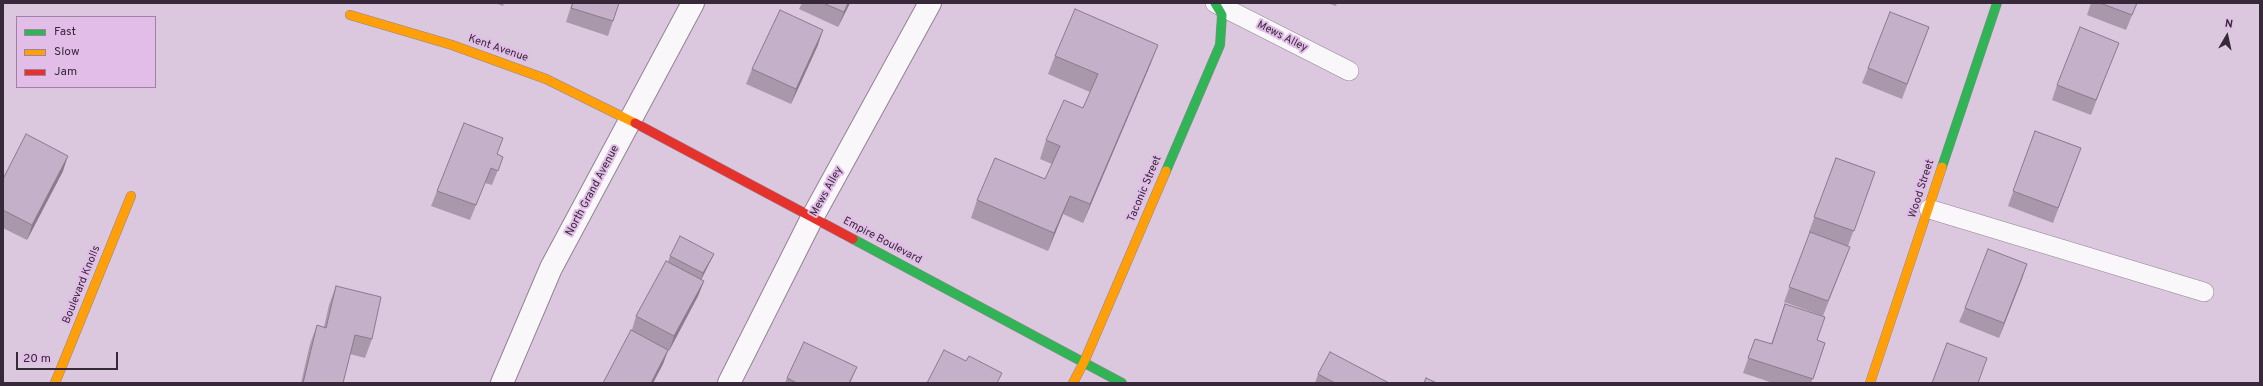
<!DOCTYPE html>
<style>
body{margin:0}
#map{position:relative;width:2263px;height:386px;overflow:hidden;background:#dbc7de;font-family:Overpass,sans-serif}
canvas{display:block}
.frame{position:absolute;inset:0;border:4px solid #372939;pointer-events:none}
.legend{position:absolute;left:16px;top:16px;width:140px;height:72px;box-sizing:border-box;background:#e2bde8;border:1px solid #9e82a2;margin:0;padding:5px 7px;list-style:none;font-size:12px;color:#372939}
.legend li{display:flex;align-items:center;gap:8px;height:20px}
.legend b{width:20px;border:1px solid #9e82a2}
.north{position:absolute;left:2207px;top:16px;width:40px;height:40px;-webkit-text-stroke:3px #e2bde8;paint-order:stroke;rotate:9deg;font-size:11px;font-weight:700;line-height:16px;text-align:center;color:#372939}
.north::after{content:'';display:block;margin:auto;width:14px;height:18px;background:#372939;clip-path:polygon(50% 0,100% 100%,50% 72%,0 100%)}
.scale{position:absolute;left:16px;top:352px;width:102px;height:18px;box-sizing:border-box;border:2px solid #372939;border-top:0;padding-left:5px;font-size:12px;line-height:14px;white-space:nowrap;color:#372939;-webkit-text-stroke:3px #e2bde8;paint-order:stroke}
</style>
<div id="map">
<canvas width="2263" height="386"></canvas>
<div class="frame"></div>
<ul class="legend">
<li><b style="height:5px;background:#30b455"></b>Fast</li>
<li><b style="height:5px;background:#ff9f0a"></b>Slow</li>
<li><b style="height:5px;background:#e5322d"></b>Jam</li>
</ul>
<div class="north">N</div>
<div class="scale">20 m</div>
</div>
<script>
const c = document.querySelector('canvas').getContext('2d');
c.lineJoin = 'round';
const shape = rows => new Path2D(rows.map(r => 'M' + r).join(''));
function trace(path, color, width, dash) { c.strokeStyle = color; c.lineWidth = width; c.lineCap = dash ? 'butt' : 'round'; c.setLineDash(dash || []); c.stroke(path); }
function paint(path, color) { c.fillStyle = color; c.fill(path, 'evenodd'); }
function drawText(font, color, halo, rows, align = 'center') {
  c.font = font + ' Overpass,sans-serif'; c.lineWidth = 4; c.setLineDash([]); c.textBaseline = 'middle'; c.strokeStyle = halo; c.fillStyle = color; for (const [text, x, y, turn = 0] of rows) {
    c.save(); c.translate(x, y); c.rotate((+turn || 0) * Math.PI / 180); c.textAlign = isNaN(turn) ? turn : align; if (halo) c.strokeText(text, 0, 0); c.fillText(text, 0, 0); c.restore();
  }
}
const lane = shape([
 [1215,3,1349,71],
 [1929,209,2204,292]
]);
const street = shape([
 [502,383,551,268,693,3],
 [729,383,812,218,930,3]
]);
const fast = shape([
 [1942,167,1997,3],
 [1166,171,1220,45,1222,15,1215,3],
 [853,239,1122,383]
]);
const slow = shape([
 [350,15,452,45,546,79,635,123],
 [55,383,131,196],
 [1073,383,1084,362,1166,171],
 [1870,383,1942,167]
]);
const jam = shape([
 [635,123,853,239]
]);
const wall = shape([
 [495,3,504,3,503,6],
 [572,3,619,3,608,36,566,22],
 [802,3,850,3,838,27,799,9],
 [1327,3,1337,3,1336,6],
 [2091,3,2137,3,2126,30,2087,15],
 [1929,27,1902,99,1862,83,1868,68],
 [818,45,791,104,746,84,752,69],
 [1055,56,1151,63,1083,223,1063,214,1048,251,971,218,977,200,1045,179,1052,164,1040,159,1046,140,1083,108,1090,92,1048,74],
 [2113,57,2091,115,2052,100,2057,85],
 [2035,131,2081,148,2053,223,2008,206],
 [498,154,503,157,492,185,485,183,470,220,431,206,437,191],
 [1836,158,1875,172,1848,246,1850,247,1823,316,1784,302,1810,232,1809,232],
 [63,171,27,240,3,228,3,179],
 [714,254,701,280,704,281,698,296,669,351,668,351,663,364,653,383,603,383,632,330,636,316,668,262,670,256],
 [2027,264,1999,338,1959,322,1965,308],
 [336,286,372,339,365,358,350,354,343,383,301,383,310,344,317,325,324,327,329,305],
 [1785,304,1817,340,1825,343,1811,383,1773,383,1743,373,1755,339,1771,344],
 [1318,374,1389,383,1315,383],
 [787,378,850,383,785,383]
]);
const shadedWall = shape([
 [848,3,850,3,838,27,844,12],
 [823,30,818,45,791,104,796,89],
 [1158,45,1151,63,1083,223,1090,204],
 [68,156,63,171,27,240,32,225],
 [1070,196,1063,214,1048,251,1054,233],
 [714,254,700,282,703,273],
 [2027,264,2022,279,1999,338,2004,323],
 [704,281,698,296,669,351,674,336],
 [668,350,663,364,653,383,651,383],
 [857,367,850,383,849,383]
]);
const building = shape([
 [573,3,619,3,613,21,571,8,573,3],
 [823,3,848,3,844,12,823,3],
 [2100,3,2137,3,2132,15,2100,3],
 [1075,9,1158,45,1090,204,1070,196,1054,233,977,200,995,158,1045,179,1060,146,1046,140,1064,100,1083,108,1098,74,1055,56,1075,9],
 [780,10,823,30,796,89,752,69,780,10],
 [1890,12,1929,27,1907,84,1868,68,1890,12],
 [2080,27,2119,43,2096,100,2057,85,2080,27],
 [464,123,503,138,497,154,503,157,498,171,491,168,476,205,437,191,464,123],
 [2035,131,2081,148,2058,208,2013,191,2035,131],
 [26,134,68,156,32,225,3,210,3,179,26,134],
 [1836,158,1875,172,1854,231,1814,217,1836,158],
 [1810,232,1850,247,1828,301,1789,287,1810,232],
 [680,236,714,254,703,273,670,256,680,236],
 [1988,249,2027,264,2004,323,1965,308,1988,249],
 [666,261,704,281,674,336,636,316,666,261],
 [336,286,381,297,372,339,355,335,343,383,303,383,317,325,326,328,336,286],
 [1785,304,1825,317,1817,340,1825,343,1813,379,1748,358,1755,339,1772,344,1785,304],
 [631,330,668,350,651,383,603,383,631,330],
 [804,342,857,367,849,383,797,383,787,378,804,342],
 [1947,343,1987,358,1978,383,1932,383,1947,343],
 [944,350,966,361,969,356,1002,373,997,383,927,383,944,350],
 [1330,352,1389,383,1335,383,1318,374,1330,352],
 [1426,378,1437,383,1424,383,1426,378]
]);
const streetNames = [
 ["Mews Alley",1282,37,27],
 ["Kent Avenue",498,49,19],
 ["Taconic Street",1145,189,-67],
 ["Wood Street",1922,189,-72],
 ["North Grand Avenue",593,191,-62],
 ["Mews Alley",827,192,-61],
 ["Empire Boulevard",882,241,28],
 ["Boulevard Knolls",82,285,-68]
];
trace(lane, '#928394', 20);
trace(street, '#928394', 24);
trace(fast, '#928394', 10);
trace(slow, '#928394', 10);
trace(jam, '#928394', 10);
trace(lane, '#faf7fa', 19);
trace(street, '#faf7fa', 22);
trace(fast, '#30b455', 9);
trace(slow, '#ff9f0a', 9);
trace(jam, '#e5322d', 9);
paint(wall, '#a997ac');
paint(shadedWall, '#897b8c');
paint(building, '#c4b0c8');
trace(building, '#897b8c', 1);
drawText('11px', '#372939', '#e2bde8', streetNames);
</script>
